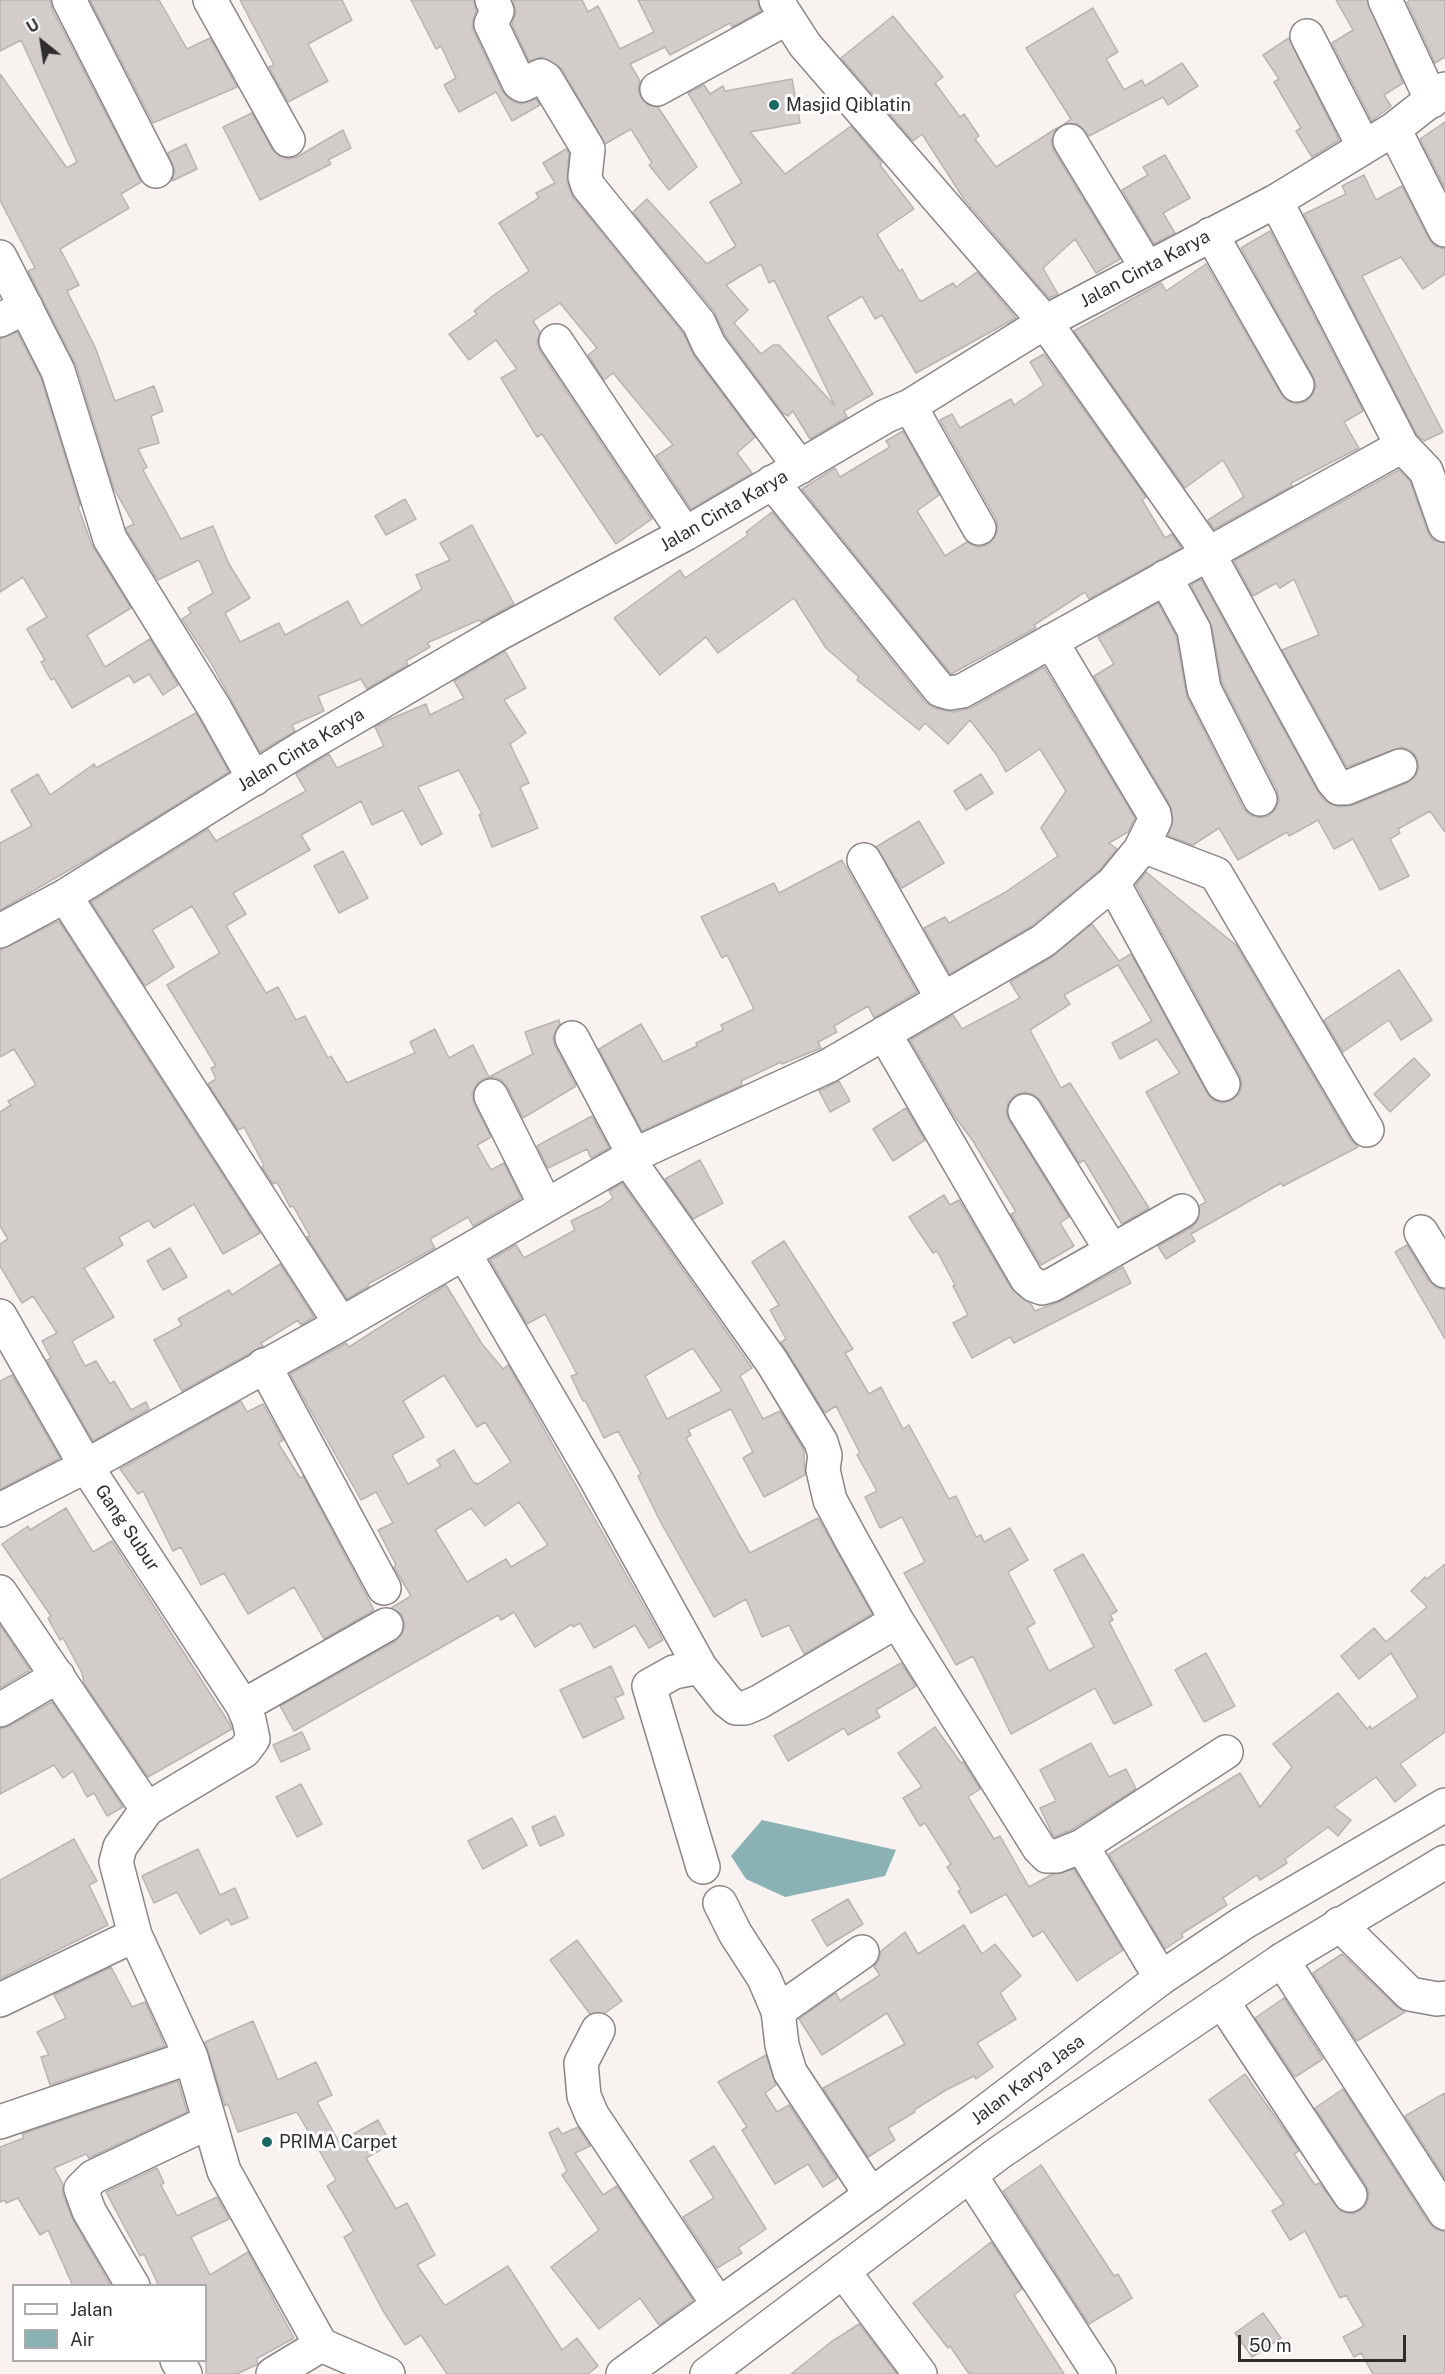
<!DOCTYPE html>
<style>
body{margin:0}
#map{position:relative;width:1445px;height:2374px;overflow:hidden;background:#f8f3f1;font-family:"Public Sans",sans-serif}
canvas{display:block}
.legend{position:absolute;left:12px;top:2284px;width:195px;height:78px;box-sizing:border-box;background:#fff;border:2px solid #acabab;margin:0;padding:8px 10px;list-style:none;font-size:18px;color:#302e2d}
.legend li{display:flex;align-items:center;gap:12px;height:30px}
.legend b{width:30px;border:2px solid #acabab}
.north{position:absolute;left:12px;top:12px;width:60px;height:60px;-webkit-text-stroke:4px #fff;paint-order:stroke;rotate:330deg;font-size:16px;font-weight:700;line-height:24px;text-align:center;color:#302e2d}
.north::after{content:'';display:block;margin:auto;width:21px;height:27px;background:#302e2d;clip-path:polygon(50% 0,100% 100%,50% 72%,0 100%)}
.scale{position:absolute;left:1238px;top:2335px;width:168px;height:27px;box-sizing:border-box;border:3px solid #302e2d;border-top:0;padding-left:8px;font-size:18px;line-height:21px;white-space:nowrap;color:#302e2d;-webkit-text-stroke:4px #fff;paint-order:stroke}
</style>
<div id="map">
<canvas width="1445" height="2374"></canvas>
<ul class="legend">
<li><b style="height:8px;background:#fff"></b>Jalan</li>
<li><b style="height:16px;background:#8ab2b4"></b>Air</li>
</ul>
<div class="north">U</div>
<div class="scale">50 m</div>
</div>
<script>
const c = document.querySelector('canvas').getContext('2d');
c.lineJoin = 'round';
function paint(path, color) { c.fillStyle = color; c.fill(path, 'evenodd'); }
const shape = rows => new Path2D(rows.map(r => 'M' + r).join(''));
function trace(path, color, width, dash) { c.strokeStyle = color; c.lineWidth = width; c.lineCap = dash ? 'butt' : 'round'; c.setLineDash(dash || []); c.stroke(path); }
function drawText(font, color, halo, rows, align = 'center') {
  c.font = font + ' "Public Sans",sans-serif'; c.lineWidth = 6; c.setLineDash([]); c.textBaseline = 'middle'; c.strokeStyle = halo; c.fillStyle = color; for (const [text, x, y, turn = 0] of rows) {
    c.save(); c.translate(x, y); c.rotate((+turn || 0) * Math.PI / 180); c.textAlign = isNaN(turn) ? turn : align; if (halo) c.strokeText(text, 0, 0); c.fillText(text, 0, 0); c.restore();
  }
}
const water = shape([
 [762,1820,896,1850,885,1876,785,1897,746,1879,731,1856]
]);
const building = shape([
 [0,0,50,0,52,9,141,182,121,194,129,208,60,249,79,285,67,291,95,347,115,401,154,386,163,411,151,416,159,443,138,449,147,467,143,470,181,539,213,526,229,564,250,598,225,613,240,642,279,623,285,635,348,601,361,626,422,589,416,575,450,560,440,543,472,525,514,604,481,622,479,620,427,643,430,647,406,661,408,665,367,689,361,679,318,696,324,711,292,725,295,731,260,752,211,663,182,619,191,613,188,608,213,593,199,560,158,580,127,531,126,528,134,524,114,489,76,365,28,271,35,268,0,200,0,74,67,168,77,162,21,40,0,51,0,0],
 [90,0,159,0,187,49,210,38,237,87,153,123,90,0],
 [240,0,342,0,352,20,308,44,328,81,288,102,269,67,274,65,240,0],
 [411,0,474,0,476,11,472,24,474,32,502,91,512,101,521,104,536,99,540,105,512,121,496,92,459,112,444,85,456,78,441,46,436,49,411,0],
 [513,0,582,0,588,12,598,6,620,49,654,32,638,0,757,0,761,11,732,27,730,23,670,55,665,47,630,64,640,81,638,89,641,98,648,105,658,107,697,167,669,190,649,165,652,163,631,129,605,144,562,69,542,57,529,61,512,24,516,12,513,0],
 [1336,0,1367,0,1403,83,1384,95,1391,106,1372,121,1332,43,1353,30,1336,0],
 [1411,0,1445,0,1445,57,1435,63,1407,2,1411,0],
 [1093,8,1118,52,1106,59,1124,90,1142,80,1145,86,1182,63,1198,86,1168,105,1163,97,1089,136,1078,124,1064,124,1071,119,1026,48,1093,8],
 [893,16,943,77,935,83,960,117,964,114,979,136,975,139,996,167,1057,128,1051,141,1054,151,1120,259,1096,273,1075,239,1043,268,1058,294,1049,298,964,199,922,134,913,141,841,58,893,16],
 [1289,38,1339,140,1312,157,1296,131,1301,128,1274,82,1279,79,1263,55,1289,38],
 [792,79,800,123,750,132,785,174,851,126,882,163,880,165,914,209,877,234,899,271,902,269,919,300,922,301,953,283,956,287,977,272,1016,318,916,373,882,315,875,319,862,296,827,317,873,394,844,411,847,417,810,439,793,411,788,416,783,413,725,335,714,311,633,212,647,199,707,264,736,246,710,202,742,183,688,93,704,85,710,94,723,86,725,91,792,79],
 [761,264,769,283,774,280,835,406,779,345,773,345,761,354,734,323,748,310,726,285,761,264],
 [252,113,272,149,279,156,288,159,297,157,343,130,351,148,328,160,331,164,260,200,223,127,252,113],
 [1445,122,1445,188,1420,139,1445,122],
 [186,144,197,169,172,181,175,171,168,153,186,144],
 [566,149,569,153,567,182,573,197,683,333,694,356,755,437,737,453,752,473,691,509,656,456,673,445,613,373,604,380,588,355,597,348,560,303,533,321,540,332,537,342,540,351,652,519,616,544,542,434,537,437,501,378,517,369,496,340,469,360,449,334,477,314,474,311,494,295,529,271,499,223,539,198,536,193,555,183,543,163,566,149],
 [1165,155,1190,198,1163,213,1175,233,1154,244,1122,190,1148,175,1143,167,1165,155],
 [1364,175,1376,200,1402,186,1429,239,1435,246,1445,249,1445,274,1423,289,1401,257,1362,276,1443,432,1424,441,1417,435,1304,214,1346,194,1342,186,1364,175],
 [1270,231,1363,411,1344,422,1359,448,1291,483,1292,486,1214,529,1208,520,1244,497,1223,460,1185,488,1074,331,1161,283,1166,291,1206,264,1281,394,1288,401,1297,404,1306,402,1313,394,1316,385,1313,376,1241,248,1270,231],
 [17,332,41,378,80,505,78,507,92,545,131,608,87,635,105,667,150,639,178,685,163,695,149,674,134,683,129,675,72,708,54,678,51,680,41,662,45,660,27,629,47,617,23,577,0,592,0,339,17,332],
 [1044,354,1146,497,1142,500,1165,538,1172,534,1181,548,1089,599,1085,592,1034,625,1036,628,951,674,802,489,835,468,840,477,890,447,886,441,903,431,939,495,917,511,945,556,967,542,978,547,988,545,995,537,998,528,996,519,940,420,952,414,960,428,1011,399,1014,405,1044,385,1030,362,1044,354],
 [1399,470,1410,481,1428,532,1433,540,1445,543,1445,832,1430,811,1398,829,1400,833,1390,839,1409,876,1380,890,1353,839,1334,849,1318,820,1289,836,1287,832,1238,860,1219,828,1193,845,1168,836,1173,818,1170,805,1094,676,1114,664,1098,637,1158,603,1176,636,1187,697,1243,808,1250,815,1260,818,1268,816,1275,810,1279,801,1277,790,1222,683,1212,627,1191,585,1201,579,1317,790,1325,801,1339,807,1353,805,1407,783,1415,777,1419,768,1417,758,1411,751,1402,747,1347,767,1282,650,1319,635,1294,579,1280,588,1276,583,1253,596,1234,561,1399,470],
 [405,499,416,519,386,535,375,516,405,499],
 [772,512,925,702,934,708,953,712,971,708,1044,667,1135,818,1128,832,1109,843,1117,849,1100,870,1032,926,950,974,924,928,945,917,949,923,1004,893,1058,856,1041,828,1066,791,1040,749,1006,772,996,754,970,720,948,744,925,723,919,730,857,680,859,677,826,648,794,598,718,653,706,637,660,675,614,618,680,570,685,578,748,535,746,532,772,512],
 [505,651,526,688,504,700,526,733,510,744,529,783,520,787,538,828,492,847,479,815,482,814,459,770,418,787,442,834,421,845,403,810,372,825,361,801,301,835,310,850,233,893,246,914,226,926,266,993,278,987,296,1020,305,1016,328,1058,331,1056,347,1083,415,1053,410,1042,435,1029,449,1058,473,1045,489,1077,533,1054,525,1032,559,1020,560,1024,553,1037,555,1046,576,1086,523,1118,508,1088,501,1080,493,1077,483,1079,476,1085,472,1094,474,1104,491,1137,477,1145,491,1170,504,1163,521,1198,473,1226,468,1217,430,1239,435,1248,368,1284,369,1286,347,1299,307,1237,310,1236,293,1206,290,1207,277,1182,273,1184,262,1167,264,1165,244,1127,238,1130,208,1084,216,1079,211,1068,216,1066,167,985,220,953,192,906,152,930,174,967,145,986,91,902,208,829,216,841,306,791,296,774,329,754,337,768,384,746,375,727,388,720,426,704,430,715,464,698,454,681,505,651],
 [196,713,229,772,97,854,0,910,0,843,32,826,11,790,38,774,50,795,94,764,96,768,196,713],
 [981,774,993,793,966,810,954,791,981,774],
 [919,821,944,863,902,888,876,847,919,821],
 [343,851,368,898,339,913,314,866,343,851],
 [842,860,917,992,874,1018,868,1006,834,1026,837,1032,818,1042,821,1048,819,1049,782,1064,781,1062,741,1081,742,1085,642,1131,599,1049,641,1024,663,1062,697,1046,696,1043,723,1030,721,1025,754,1009,727,955,722,958,701,917,774,883,779,893,842,860],
 [1146,872,1236,945,1351,1140,1358,1147,1283,1186,1281,1183,1191,1234,1195,1241,1166,1259,1158,1246,1192,1227,1198,1220,1199,1206,1206,1202,1146,1092,1180,1073,1157,1039,1120,1059,1112,1043,1152,1021,1118,965,1064,995,1070,1004,1030,1030,1061,1088,1070,1083,1149,1208,1122,1224,1084,1160,1079,1163,1041,1101,1033,1094,1025,1092,1016,1095,1008,1103,1006,1112,1009,1120,1069,1217,1060,1223,1074,1246,1041,1265,1011,1214,1016,1212,973,1141,955,1117,910,1040,953,1015,962,1029,1020,998,1010,982,1052,957,1092,924,1119,961,1131,954,1207,1093,1213,1100,1222,1103,1232,1100,1239,1094,1242,1085,1240,1076,1136,885,1146,872],
 [59,921,260,1233,223,1254,194,1204,154,1228,149,1220,119,1237,123,1245,84,1268,114,1317,72,1341,85,1366,96,1361,110,1384,114,1381,131,1410,146,1402,149,1409,93,1441,47,1360,51,1358,42,1341,57,1333,33,1296,22,1303,0,1266,0,1244,8,1239,0,1226,0,1112,11,1105,8,1101,36,1085,14,1049,0,1057,0,950,59,921],
 [1399,970,1432,1020,1401,1040,1389,1020,1343,1052,1324,1020,1399,970],
 [1414,1058,1430,1075,1390,1112,1374,1094,1414,1058],
 [839,1081,850,1101,830,1112,819,1091,839,1081],
 [906,1108,925,1140,893,1161,873,1129,906,1108],
 [592,1116,609,1148,591,1158,587,1149,548,1168,537,1146,592,1116],
 [700,1160,723,1203,693,1219,665,1179,700,1160],
 [622,1183,752,1368,740,1376,763,1419,780,1411,804,1450,805,1475,764,1497,743,1458,753,1452,731,1409,688,1430,691,1435,686,1438,740,1536,750,1553,818,1518,872,1614,804,1654,789,1625,762,1637,746,1599,714,1617,660,1521,638,1476,641,1474,618,1431,604,1438,585,1400,583,1401,571,1376,577,1374,545,1314,527,1324,490,1260,516,1245,524,1258,575,1230,571,1221,602,1206,613,1198,609,1191,622,1183],
 [693,1348,722,1391,667,1419,645,1376,693,1348],
 [944,1195,950,1205,959,1200,1011,1288,1031,1304,1035,1311,1061,1301,1123,1267,1131,1283,1014,1343,1010,1337,972,1358,953,1323,968,1315,953,1286,955,1285,937,1251,933,1253,909,1217,944,1195],
 [784,1241,853,1349,845,1353,869,1394,881,1387,903,1429,909,1425,949,1499,956,1496,976,1537,981,1535,984,1542,1010,1528,1028,1560,1008,1572,1035,1623,1027,1628,1049,1671,1094,1647,1054,1570,1083,1554,1117,1611,1110,1615,1113,1620,1109,1622,1152,1705,1114,1724,1095,1688,1011,1734,973,1656,956,1665,904,1573,925,1562,902,1517,880,1528,865,1497,877,1491,857,1455,860,1453,836,1406,825,1413,781,1342,786,1339,770,1310,779,1305,752,1262,784,1241],
 [1407,1245,1429,1281,1436,1287,1445,1290,1445,1339,1395,1252,1407,1245],
 [170,1248,187,1277,163,1290,147,1261,170,1248],
 [280,1264,314,1317,301,1325,298,1320,261,1343,263,1346,182,1391,154,1340,182,1325,178,1319,229,1290,232,1295,280,1264],
 [446,1285,482,1344,503,1369,508,1365,663,1640,649,1648,635,1625,594,1648,580,1623,573,1627,572,1624,535,1647,514,1612,501,1620,498,1615,294,1731,280,1706,396,1641,402,1634,405,1625,402,1615,391,1608,411,1596,394,1567,396,1565,378,1530,393,1523,376,1492,361,1500,290,1374,346,1343,349,1347,446,1285],
 [444,1375,477,1427,485,1422,511,1462,478,1484,473,1482,454,1450,437,1460,441,1466,408,1484,392,1455,424,1437,403,1401,444,1375],
 [519,1502,548,1545,511,1567,506,1559,467,1582,435,1530,471,1508,485,1526,519,1502],
 [12,1375,60,1458,0,1489,0,1381,12,1375],
 [241,1401,247,1412,263,1404,283,1440,278,1443,300,1478,303,1476,374,1610,324,1639,294,1587,248,1614,224,1573,201,1585,181,1547,173,1551,143,1491,138,1494,120,1469,241,1401],
 [66,1508,93,1552,112,1541,231,1726,232,1729,148,1777,84,1683,82,1673,63,1638,60,1640,51,1624,48,1618,51,1616,2,1544,28,1526,30,1530,66,1508],
 [1445,1564,1445,1732,1400,1764,1416,1785,1395,1802,1376,1777,1334,1807,1351,1820,1338,1836,1328,1827,1285,1859,1287,1863,1260,1880,1257,1875,1223,1898,1227,1905,1181,1934,1183,1937,1165,1949,1109,1854,1240,1773,1260,1807,1292,1767,1273,1744,1338,1693,1367,1729,1370,1726,1372,1729,1418,1697,1391,1653,1359,1679,1341,1656,1374,1628,1386,1642,1427,1607,1411,1591,1425,1577,1427,1579,1445,1564],
 [0,1625,30,1670,0,1688,0,1625],
 [1206,1653,1235,1706,1204,1722,1175,1670,1206,1653],
 [901,1663,916,1686,876,1710,880,1717,848,1735,844,1728,788,1761,774,1736,901,1663],
 [611,1666,624,1694,615,1698,624,1718,583,1738,560,1690,611,1666],
 [52,1702,123,1807,107,1816,94,1793,87,1797,73,1771,63,1778,54,1765,0,1794,0,1729,9,1726,52,1702],
 [935,1727,961,1763,963,1762,980,1789,968,1797,994,1839,1000,1836,1029,1887,1051,1875,1074,1869,1123,1950,1077,1981,1043,1931,1033,1937,1006,1894,971,1913,958,1891,961,1889,947,1867,951,1864,925,1823,920,1826,903,1798,922,1787,898,1753,935,1727],
 [302,1732,310,1749,281,1762,273,1745,302,1732],
 [1091,1743,1109,1777,1126,1769,1136,1789,1073,1829,1054,1837,1040,1808,1056,1801,1040,1770,1091,1743],
 [301,1784,322,1824,297,1837,276,1797,301,1784],
 [555,1816,564,1835,540,1846,532,1827,555,1816],
 [512,1818,527,1845,483,1869,468,1841,512,1818],
 [74,1839,97,1881,89,1885,108,1925,0,1979,0,1880,74,1839],
 [198,1849,220,1895,235,1888,248,1918,231,1925,228,1919,200,1934,177,1892,154,1903,142,1876,198,1849],
 [848,1899,863,1924,827,1946,812,1920,848,1899],
 [964,1925,982,1954,995,1944,1021,1976,1000,1993,1016,2019,977,2043,993,2067,976,2079,974,2076,946,2090,914,2110,915,2112,888,2128,895,2140,868,2157,823,2088,905,2044,887,2013,822,2055,799,2019,836,1993,840,2001,880,1975,874,1967,879,1959,881,1951,905,1932,918,1954,964,1925],
 [577,1940,622,2001,605,2013,590,2014,550,1960,577,1940],
 [1342,1954,1397,2007,1405,2012,1357,2041,1313,1973,1342,1954],
 [111,1967,132,2007,145,2002,165,2046,50,2085,41,2057,49,2055,37,2032,66,2018,54,1995,111,1967],
 [1284,1998,1323,2059,1295,2077,1255,2018,1284,1998],
 [253,2021,278,2080,316,2062,332,2095,317,2102,339,2142,378,2120,391,2144,366,2158,396,2209,407,2203,435,2255,417,2265,443,2303,446,2305,508,2266,562,2350,577,2338,598,2366,588,2374,447,2374,421,2335,405,2345,382,2309,344,2237,354,2231,327,2186,336,2180,297,2112,238,2132,228,2104,225,2106,205,2042,253,2021],
 [766,2055,776,2085,765,2093,777,2112,789,2105,837,2178,823,2187,808,2164,775,2184,742,2130,747,2127,718,2082,766,2055],
 [1245,2074,1299,2151,1294,2154,1315,2185,1319,2183,1341,2211,1352,2214,1361,2210,1367,2203,1369,2194,1366,2185,1315,2108,1343,2089,1429,2223,1436,2229,1445,2232,1445,2374,1373,2374,1361,2353,1354,2357,1343,2337,1364,2326,1346,2295,1340,2298,1305,2231,1290,2240,1272,2211,1284,2204,1209,2100,1245,2074],
 [178,2081,187,2112,89,2158,86,2154,54,2168,63,2184,63,2195,73,2220,111,2286,73,2286,48,2230,40,2235,18,2198,6,2203,5,2200,0,2202,0,2147,24,2138,22,2134,178,2081],
 [1445,2093,1445,2178,1405,2116,1445,2093],
 [578,2127,590,2146,575,2153,603,2195,617,2186,693,2300,659,2325,640,2298,599,2329,551,2267,599,2230,562,2175,567,2171,549,2133,558,2128,562,2134,578,2127],
 [714,2146,766,2229,738,2248,742,2253,717,2268,683,2217,714,2198,690,2161,714,2146],
 [1041,2165,1114,2276,1118,2274,1132,2298,1089,2324,1003,2191,1041,2165],
 [157,2168,164,2183,161,2185,177,2216,217,2197,229,2219,191,2237,210,2275,248,2252,294,2338,256,2359,258,2364,237,2374,206,2374,206,2286,159,2286,144,2254,140,2256,106,2192,157,2168],
 [991,2242,1022,2289,1014,2295,1064,2374,969,2374,950,2346,948,2348,913,2303,991,2242],
 [1263,2313,1281,2338,1252,2357,1235,2333,1263,2313],
 [859,2324,897,2374,791,2374,831,2342,859,2324]
]);
const minor = shape([
 [69,0,156,171],
 [210,0,288,140],
 [492,0,497,11,491,24,519,83,522,85,541,76,546,79,588,149,585,177,588,186,699,323,709,345,800,467],
 [776,0,805,45,1045,322,1208,553,1333,781,1339,788,1346,788,1400,766],
 [1385,0,1432,101],
 [1307,36,1364,147],
 [657,89,787,18],
 [1394,129,1445,230],
 [1070,141,1147,268],
 [1276,201,1402,446,1426,471,1445,525],
 [1211,234,1297,385],
 [0,257,58,371,110,539,215,709,254,779],
 [0,320,26,307],
 [556,341,685,534],
 [910,406,979,528],
 [772,482,940,690,950,693,962,691,1402,446],
 [1165,577,1194,630,1204,689,1260,799],
 [1051,641,1154,814,1155,820,1140,850],
 [864,860,942,998],
 [1113,883,1223,1084],
 [65,896,341,1324],
 [0,931,65,896,304,747,496,635,685,534,886,416,910,406,1045,322,1276,201,1394,129,1445,89],
 [884,1033,1027,1279,1034,1285,1042,1288,1052,1285,1182,1211],
 [572,1038,634,1155],
 [491,1096,545,1204],
 [1025,1111,1112,1251],
 [628,1159,772,1362,821,1442,825,1455,823,1470,830,1500,852,1541,897,1621,1039,1848,1047,1856,1057,1856,1082,1846,1226,1752],
 [1421,1232,1445,1271],
 [464,1253,596,1479,700,1667,727,1701,736,1708,745,1708,759,1702,897,1621],
 [0,1316,86,1466,243,1706,249,1720,253,1739,244,1751,147,1809,120,1847,116,1862,135,1935,191,2057,224,2171,321,2345,388,2374],
 [264,1365,384,1588],
 [0,1510,86,1466,341,1324,634,1155,828,1066,1043,941,1113,883,1140,850,1151,849,1216,874,1367,1130],
 [0,1592,147,1809],
 [700,1667,674,1672,649,1686,703,1867],
 [243,1706,386,1625],
 [0,1710,58,1676],
 [1082,1846,1161,1978],
 [720,1903,735,1933,764,1978,778,2011,782,2045,790,2072,871,2195],
 [1339,1924,1410,1994,1437,1999,1445,1998],
 [1282,1960,1445,2213],
 [0,2000,135,1935],
 [1222,2001,1350,2195],
 [778,2011,862,1952],
 [598,2030,581,2063,584,2096,592,2115,718,2304],
 [0,2122,191,2057],
 [970,2175,1099,2374],
 [843,2271,920,2374],
 [133,2286,89,2211,81,2189,93,2177,209,2122],
 [177,2360,185,2374],
 [273,2374,321,2345]
]);
const highway = shape([
 [623,2374,973,2121,1161,1978,1243,1923,1445,1805],
 [707,2374,999,2153,1282,1960,1445,1862]
]);
const markers = [
 [774,105,6,"#1b6761"],
 [267,2142,6,"#1b6761"]
];
const poiNames = [
 ["Masjid Qiblatin",786,105],
 ["PRIMA Carpet",279,2142]
];
const streetNames = [
 ["Jalan Cinta Karya",1145,269,-28],
 ["Jalan Cinta Karya",724,511,-30],
 ["Jalan Cinta Karya",301,750,-31],
 ["Gang Subur",127,1528,56],
 ["Jalan Karya Jasa",1028,2080,-37]
];
paint(water, '#8ab2b4');
paint(building, '#d2cccb');
trace(building, '#b9b4b3', 1.5);
trace(minor, '#8a8684', 36);
trace(highway, '#8a8684', 36);
trace(minor, '#fff', 33);
trace(highway, '#fff', 33);
for (const [x, y, r, color] of markers) { const dot = new Path2D(); dot.arc(x, y, r, 0, 2 * Math.PI); c.fillStyle = color; c.fill(dot); trace(dot, '#fff', 2); }
drawText('18px', '#302e2d', '#fff', poiNames, 'left');
drawText('18px', '#302e2d', '#fff', streetNames);
</script>
